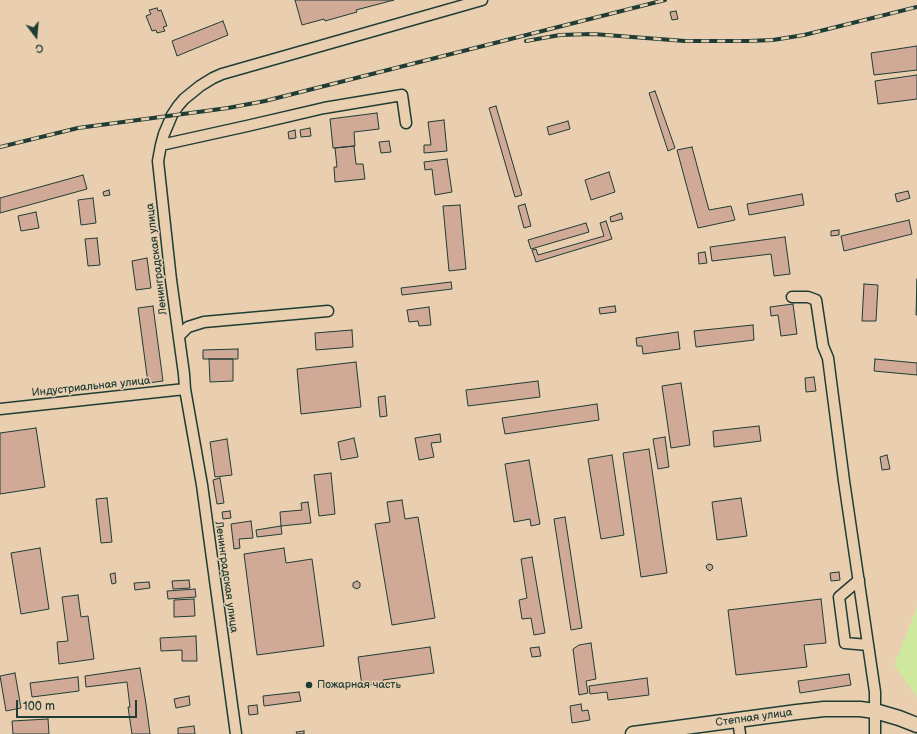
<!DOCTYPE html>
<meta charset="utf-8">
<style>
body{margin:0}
#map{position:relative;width:917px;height:734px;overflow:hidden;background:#e9cfb0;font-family:"Balsamiq Sans",sans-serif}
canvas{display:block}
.north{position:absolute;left:16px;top:16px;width:40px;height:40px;-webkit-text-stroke:3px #e9cfb0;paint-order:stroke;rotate:164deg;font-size:11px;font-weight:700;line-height:16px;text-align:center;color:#1f3d34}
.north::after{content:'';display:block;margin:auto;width:14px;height:18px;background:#1f3d34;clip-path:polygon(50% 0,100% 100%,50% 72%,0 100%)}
.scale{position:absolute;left:16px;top:700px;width:121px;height:18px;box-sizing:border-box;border:2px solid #1f3d34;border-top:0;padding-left:5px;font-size:12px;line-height:14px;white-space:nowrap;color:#1f3d34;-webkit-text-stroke:3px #e9cfb0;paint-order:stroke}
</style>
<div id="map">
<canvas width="917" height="734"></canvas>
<div class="north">С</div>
<div class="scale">100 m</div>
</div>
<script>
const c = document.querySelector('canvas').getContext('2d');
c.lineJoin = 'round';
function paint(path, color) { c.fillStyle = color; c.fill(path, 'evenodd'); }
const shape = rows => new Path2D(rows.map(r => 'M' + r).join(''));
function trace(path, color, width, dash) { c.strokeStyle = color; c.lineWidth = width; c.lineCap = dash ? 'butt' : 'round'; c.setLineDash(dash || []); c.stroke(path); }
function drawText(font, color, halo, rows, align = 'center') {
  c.font = font + ' "Balsamiq Sans",sans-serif'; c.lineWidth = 3; c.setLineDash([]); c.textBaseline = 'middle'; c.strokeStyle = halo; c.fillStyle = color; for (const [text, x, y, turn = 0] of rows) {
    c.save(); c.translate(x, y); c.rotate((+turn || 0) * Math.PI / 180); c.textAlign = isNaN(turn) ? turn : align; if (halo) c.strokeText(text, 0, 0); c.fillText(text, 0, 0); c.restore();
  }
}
const green = shape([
 [917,607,917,697,894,665]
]);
const building = shape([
 [295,0,394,0,356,10,357,12,325,21,324,19,302,25,295,0],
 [157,8,158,11,161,10,167,26,163,27,165,31,157,33,156,30,152,31,146,16,151,14,149,10,157,8],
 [676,11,678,19,672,20,670,12,676,11],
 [223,21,228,35,177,56,172,41,223,21],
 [917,46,917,70,874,75,871,53,917,46],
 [917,75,917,99,878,104,875,81,917,75],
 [655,91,675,148,668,151,649,93,655,91],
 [496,106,522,195,515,197,489,108,496,106],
 [377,113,379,129,354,132,355,146,333,148,330,119,377,113],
 [444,120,447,151,424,153,424,145,431,145,428,122,444,120],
 [568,121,570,129,549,135,547,127,568,121],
 [310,128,311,136,301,137,300,130,310,128],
 [295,130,296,138,289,139,288,132,295,130],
 [389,141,391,152,381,153,379,142,389,141],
 [354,146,356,164,363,164,365,179,335,182,334,167,337,167,335,148,354,146],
 [692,147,709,210,731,206,735,220,698,228,677,150,692,147],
 [447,159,452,192,435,195,432,169,425,170,424,162,447,159],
 [609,172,615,192,591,200,585,180,609,172],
 [83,175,87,189,0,213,0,198,83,175],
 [109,190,110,195,104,196,103,192,109,190],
 [908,191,910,198,897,202,895,194,908,191],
 [802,194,804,205,749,215,747,204,802,194],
 [93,198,96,223,81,225,78,200,93,198],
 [525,204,531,226,524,228,518,206,525,204],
 [460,205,466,269,449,271,443,206,460,205],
 [36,212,39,228,21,231,18,216,36,212],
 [621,213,623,219,611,222,610,217,621,213],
 [909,220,912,234,844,251,841,236,909,220],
 [606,221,612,239,536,262,532,250,536,249,538,255,604,236,600,223,606,221],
 [586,223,589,232,531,249,528,240,586,223],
 [839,230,839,235,831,236,831,231,839,230],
 [785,237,790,274,774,276,771,254,712,261,710,247,785,237],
 [97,238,100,265,88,266,85,239,97,238],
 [705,252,707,263,699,264,698,253,705,252],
 [147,258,151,288,136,290,132,261,147,258],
 [917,279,917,315,916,315,917,279],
 [451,282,452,289,402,295,401,288,451,282],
 [864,284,878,285,876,321,862,321,864,284],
 [793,304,797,334,781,336,778,315,771,316,770,307,793,304],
 [153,306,163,381,148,383,138,308,153,306],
 [615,306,616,312,600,314,599,308,615,306],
 [429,307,431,325,419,326,418,321,409,322,407,310,429,307],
 [753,325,754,340,696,347,694,331,753,325],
 [352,330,353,347,316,350,315,333,352,330],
 [678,332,680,349,643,354,642,346,637,346,636,338,678,332],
 [238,349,238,359,203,359,203,350,238,349],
 [209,359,233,359,233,381,210,382,209,359],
 [875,359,917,363,917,375,874,371,875,359],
 [356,362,361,407,301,414,297,369,356,362],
 [814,377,816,391,806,392,805,378,814,377],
 [538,381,540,397,468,406,466,390,538,381],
 [681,383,690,445,671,448,662,386,681,383],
 [385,396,387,416,380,417,378,397,385,396],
 [597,404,599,420,505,434,502,418,597,404],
 [759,426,761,441,714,447,713,431,759,426],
 [36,428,45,487,0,494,0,433,36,428],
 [440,434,441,442,431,443,434,457,419,460,415,438,440,434],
 [665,437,669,467,658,469,653,439,665,437],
 [354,438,358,457,341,460,338,442,354,438],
 [227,439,232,475,215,477,210,442,227,439],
 [649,449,667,573,641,577,623,453,649,449],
 [612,455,624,535,601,539,588,459,612,455],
 [887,455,890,469,882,470,880,457,887,455],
 [529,460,540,524,531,526,530,519,514,522,505,464,529,460],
 [331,473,335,514,319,516,314,475,331,473],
 [220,478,224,503,217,504,213,480,220,478],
 [107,498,112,542,101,543,96,499,107,498],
 [741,498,747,536,717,540,712,502,741,498],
 [402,500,405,519,418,517,435,618,392,625,375,524,390,522,387,502,402,500],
 [308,502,311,523,281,526,280,512,302,510,301,503,308,502],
 [230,511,231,518,223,519,222,512,230,511],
 [565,517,582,628,571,630,554,519,565,517],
 [251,521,253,538,239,539,240,548,234,549,231,524,251,521],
 [281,526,282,534,257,537,256,530,281,526],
 [40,548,49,609,21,614,11,553,40,548],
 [284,548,286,563,312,559,324,646,257,655,244,554,284,548],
 [532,557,545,633,534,635,531,618,522,619,519,600,527,598,521,559,532,557],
 [709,564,712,565,713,568,710,571,707,569,706,566,709,564],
 [839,572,840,580,831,581,830,573,839,572],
 [115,573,116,583,112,584,110,574,115,573],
 [189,580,190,588,173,589,172,581,189,580],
 [357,581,360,583,360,587,357,589,353,587,353,583,357,581],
 [149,582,150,588,135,590,134,583,149,582],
 [195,589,196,597,168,599,167,591,195,589],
 [78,595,81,617,88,616,94,659,59,664,57,642,68,641,62,597,78,595],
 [194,599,195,616,174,617,174,600,194,599],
 [821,599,826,643,804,645,807,667,736,675,728,610,821,599],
 [196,636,197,661,182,661,182,650,161,651,160,638,196,636],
 [591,643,596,679,586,681,588,693,579,695,573,649,579,645,591,643],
 [430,647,434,673,383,680,383,683,362,686,358,657,430,647],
 [539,647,541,656,532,657,530,648,539,647],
 [140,668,146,704,150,734,132,734,128,707,130,707,127,682,86,687,85,676,140,668],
 [15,673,21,708,6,711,0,676,15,673],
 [849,674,851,685,800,693,798,681,849,674],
 [78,677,79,691,32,697,30,683,78,677],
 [647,678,649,695,608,700,607,692,590,694,589,686,647,678],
 [299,692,301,701,264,706,263,696,299,692],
 [189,696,190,705,176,708,174,699,189,696],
 [581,704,582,711,588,710,590,720,572,723,570,706,581,704],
 [257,705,258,714,249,715,248,706,257,705],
 [48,719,49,734,13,734,12,721,48,719],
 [194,726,195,734,178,734,178,728,194,726],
 [304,731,304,734,297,734,296,732,304,731]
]);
const street = shape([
 [161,145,247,126,324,108,402,95,406,123],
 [792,297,808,297,816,300,823,346,828,358,844,481,875,692,875,734],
 [179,336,188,327,204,322,328,311],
 [0,409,185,389],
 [859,580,839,597,845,643,868,645],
 [738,720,740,734],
 [236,734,202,485,185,389,184,374,171,280,158,161,161,145,164,134,172,115,178,106,184,99,200,86,213,78,222,74,482,0]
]);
const secondary = shape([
 [633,734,797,712,824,709,860,709,875,711,899,718,917,725]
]);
const rail = shape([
 [526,41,560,35,593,34,685,41,748,41,773,40,804,35,917,7],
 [0,147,78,128,228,108,265,101,665,0]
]);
const markers = [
 [309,685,4,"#1f3d34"]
];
const streetNames = [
 ["Ленинградская улица",157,259,-97],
 ["Индустриальная улица",91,387,-6],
 ["Ленинградская улица",226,577,82],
 ["Степная улица",754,718,-8]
];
const poiNames = [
 ["Пожарная часть",317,685]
];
paint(green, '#cee89e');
paint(building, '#d0a997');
trace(building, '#1f3d34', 1);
trace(street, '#1f3d34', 13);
trace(secondary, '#1f3d34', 17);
trace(street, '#e9cfb0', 10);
trace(secondary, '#e9cfb0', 14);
trace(rail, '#1f3d34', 4);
trace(rail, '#e9cfb0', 2.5, [8]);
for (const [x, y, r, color] of markers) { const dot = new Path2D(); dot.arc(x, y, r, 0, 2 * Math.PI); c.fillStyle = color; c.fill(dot); trace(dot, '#e9cfb0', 1.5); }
drawText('11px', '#1f3d34', '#e9cfb0', streetNames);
drawText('11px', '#1f3d34', '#e9cfb0', poiNames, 'left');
</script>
